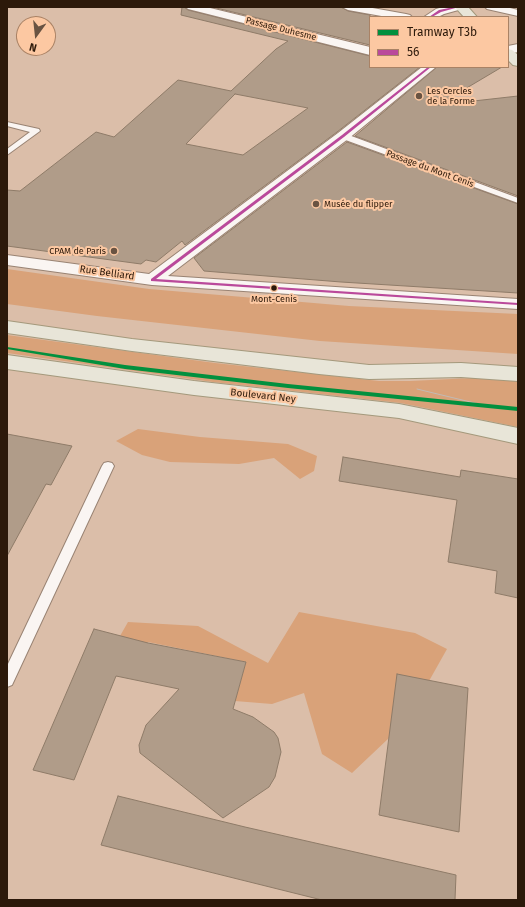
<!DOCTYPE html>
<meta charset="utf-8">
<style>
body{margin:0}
#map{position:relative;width:525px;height:907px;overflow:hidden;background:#dbbea9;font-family:"Fira Sans",sans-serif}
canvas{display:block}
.frame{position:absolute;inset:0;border:8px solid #2c190a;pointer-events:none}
.legend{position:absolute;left:369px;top:16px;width:140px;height:52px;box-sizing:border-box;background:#fcc8a2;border:1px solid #a98265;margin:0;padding:5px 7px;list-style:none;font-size:12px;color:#2c190a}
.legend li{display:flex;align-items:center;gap:8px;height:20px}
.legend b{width:20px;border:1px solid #a98265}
.north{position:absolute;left:16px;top:16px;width:40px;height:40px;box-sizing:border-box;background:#fcc8a2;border:1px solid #a98265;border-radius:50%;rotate:195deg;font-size:11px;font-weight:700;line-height:16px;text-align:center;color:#2c190a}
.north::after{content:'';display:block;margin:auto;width:14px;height:18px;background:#695342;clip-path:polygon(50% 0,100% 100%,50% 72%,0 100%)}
</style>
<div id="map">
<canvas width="525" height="907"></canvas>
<div class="frame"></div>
<ul class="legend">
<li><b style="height:5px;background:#02903e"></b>Tramway T3b</li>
<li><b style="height:5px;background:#ba499b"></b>56</li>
</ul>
<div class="north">N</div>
</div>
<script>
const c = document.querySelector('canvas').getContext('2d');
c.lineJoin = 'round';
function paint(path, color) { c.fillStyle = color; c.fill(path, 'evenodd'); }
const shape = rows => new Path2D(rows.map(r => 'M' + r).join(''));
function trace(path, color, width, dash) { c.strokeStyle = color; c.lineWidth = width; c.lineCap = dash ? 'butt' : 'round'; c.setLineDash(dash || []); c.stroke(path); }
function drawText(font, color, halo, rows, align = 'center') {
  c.font = font + ' "Fira Sans",sans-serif'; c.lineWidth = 4; c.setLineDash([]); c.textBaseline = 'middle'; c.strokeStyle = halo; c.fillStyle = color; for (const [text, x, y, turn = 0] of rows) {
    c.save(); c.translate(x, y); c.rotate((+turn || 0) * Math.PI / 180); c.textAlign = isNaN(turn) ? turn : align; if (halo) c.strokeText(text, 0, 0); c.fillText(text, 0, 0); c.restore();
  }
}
const green = shape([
 [7,269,149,289,349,306,518,314,518,354,320,341,97,316,7,304],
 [7,335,215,363,379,381,410,381,473,378,518,381,518,427,401,403,213,382,7,353],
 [138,429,200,437,288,444,317,456,314,471,300,479,274,458,239,464,170,462,142,455,116,441],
 [299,612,415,633,447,649,429,681,389,738,352,773,322,754,304,693,272,704,235,701,246,662,148,642,143,657,120,636,128,622,198,626,268,663]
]);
const building = shape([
 [182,7,184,7,188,10,370,56,370,67,420,67,337,132,185,245,182,241,156,262,146,260,141,264,7,246,7,190,20,191,96,132,114,137,178,80,231,91,276,49,288,41,181,15,182,7],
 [235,94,308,108,243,155,186,144,235,94],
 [212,7,341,7,348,11,370,15,370,45,212,7],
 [437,67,502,67,438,105,518,96,518,196,355,136,437,67],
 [347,142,518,204,518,293,341,282,204,271,194,258,347,142],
 [7,434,72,446,51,485,46,484,7,556,7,434],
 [343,457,460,477,461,470,518,479,518,598,495,593,497,571,448,562,457,500,339,481,343,457],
 [94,629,148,643,246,662,233,709,253,717,274,732,278,738,281,752,275,777,269,787,223,818,140,753,139,745,146,725,179,689,116,676,74,780,33,770,94,629],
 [397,674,468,688,459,832,379,815,397,674],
 [118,796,245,827,456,875,455,900,322,900,101,845,118,796]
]);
const lane = shape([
 [7,122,39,129,40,131,7,155,7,149,30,132,7,126,7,122],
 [340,134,346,134,518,198,518,203,340,138,340,134],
 [108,462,112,463,114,466,12,685,7,687,7,666,102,466,104,463,108,462]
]);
const street = shape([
 [186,7,206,7,370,47,370,55,188,9,186,7],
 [342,7,367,7,406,14,410,15,412,17,387,17,348,10,342,7],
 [443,7,464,7,462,9,444,14,438,17,424,17,436,9,443,7],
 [485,7,506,7,518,10,518,16,487,9,485,7],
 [518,44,518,52,508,54,508,46,518,44],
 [422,67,436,67,348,139,168,276,518,299,518,309,152,285,7,265,7,255,149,274,338,133,422,67]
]);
const primary = shape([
 [455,7,468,7,477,17,464,17,455,7],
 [508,49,512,50,518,55,518,66,513,65,508,60,508,49],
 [7,321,132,339,369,365,461,363,518,367,518,381,461,377,369,379,319,374,132,351,7,333,7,321],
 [7,355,194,381,399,404,518,428,518,444,399,418,194,395,7,369,7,355]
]);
const tram = shape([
 [417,389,491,407]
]);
const bus1 = shape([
 [454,7,459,7,441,12,432,17,429,17,439,10,454,7],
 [428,67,431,67,344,137,156,279,518,303,518,305,151,281,151,279,342,135,428,67]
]);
const tram1 = shape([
 [7,347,125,365,288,384,518,407,518,411,288,388,125,369,7,349,7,347]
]);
const markers = [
 [419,96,4,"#695342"],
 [316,204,4,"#695342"],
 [114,251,4,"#695342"],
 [274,288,3.5,"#2c190a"]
];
const farStreetnames = [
 ["Passage Duhesme",281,29,14],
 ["Passage du Mont Cenis",430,169,20]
];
const farPoinames = [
 ["Les Cercles",427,91],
 ["de la Forme",427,101],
 ["Musée du flipper",324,204],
 ["CPAM de Paris",106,251,"right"]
];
const busNames = [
 ["Mont-Cenis",274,299]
];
const streetNames = [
 ["Rue Belliard",107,273,8],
 ["Boulevard Ney",263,396,6]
];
paint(green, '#d9a279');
paint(building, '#b09c89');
trace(building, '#8e7b68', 1);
trace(lane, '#998373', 2);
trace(street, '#998373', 2);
trace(primary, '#a4997c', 2);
paint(lane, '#faf5f2');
paint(street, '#faf5f2');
paint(primary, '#e8e5d8');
trace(tram, '#c2bab4', 1);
paint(bus1, '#ba499b');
paint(tram1, '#02903e');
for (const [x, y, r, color] of markers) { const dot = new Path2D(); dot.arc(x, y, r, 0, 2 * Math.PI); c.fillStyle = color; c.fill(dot); trace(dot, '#fcc8a2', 1.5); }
drawText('9px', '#2c190a', '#fcc8a2', farStreetnames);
drawText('9px', '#2c190a', '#fcc8a2', farPoinames, 'left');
drawText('9px', '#2c190a', '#fcc8a2', busNames);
drawText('10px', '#2c190a', '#fcc8a2', streetNames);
</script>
